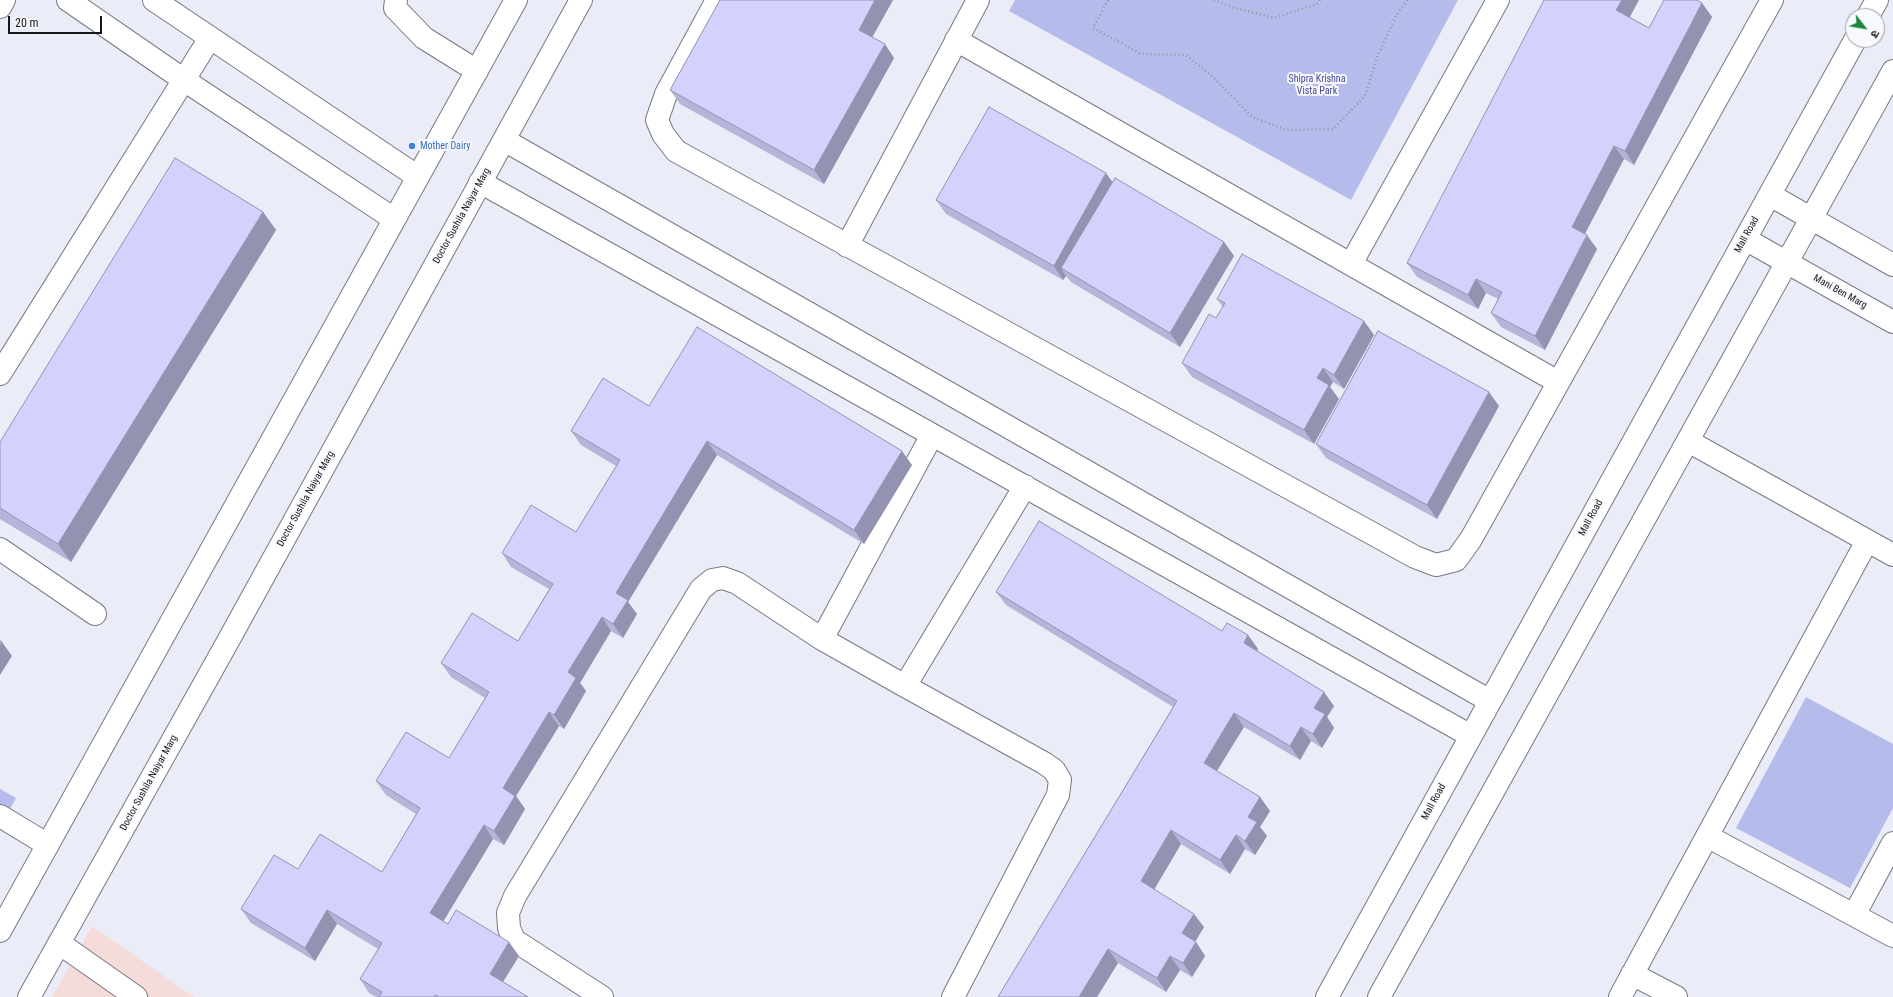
<!DOCTYPE html>
<meta charset="utf-8">
<style>
body{margin:0}
#map{position:relative;width:1893px;height:997px;overflow:hidden;background:#eaecf7;font-family:"Roboto Condensed","Noto Sans Devanagari",sans-serif}
canvas{display:block}
.north{position:absolute;left:1845px;top:8px;width:40px;height:40px;box-sizing:border-box;background:#f8f9fe;border:1px solid #9e9ea3;border-radius:50%;rotate:121deg;font-size:11px;font-weight:700;line-height:16px;text-align:center;color:#16161a}
.north::after{content:'';display:block;margin:auto;width:14px;height:18px;background:#1a853b;clip-path:polygon(50% 0,100% 100%,50% 72%,0 100%)}
.scale{position:absolute;left:8px;top:16px;width:94px;height:18px;box-sizing:border-box;border:2px solid #16161a;border-top:0;padding-left:5px;font-size:12px;line-height:14px;white-space:nowrap;color:#16161a;-webkit-text-stroke:3px #f8f9fe;paint-order:stroke}
</style>
<div id="map">
<canvas width="1893" height="997"></canvas>
<div class="north">उ</div>
<div class="scale">20 m</div>
</div>
<script>
const c = document.querySelector('canvas').getContext('2d');
c.lineJoin = 'round';
function paint(path, color) { c.fillStyle = color; c.fill(path, 'evenodd'); }
const shape = rows => new Path2D(rows.map(r => 'M' + r).join(''));
function trace(path, color, width, dash) { c.strokeStyle = color; c.lineWidth = width; c.lineCap = dash ? 'butt' : 'round'; c.setLineDash(dash || []); c.stroke(path); }
function drawText(font, color, halo, rows, align = 'center') {
  c.font = font + ' "Roboto Condensed",sans-serif'; c.lineWidth = 4; c.setLineDash([]); c.textBaseline = 'middle'; c.strokeStyle = halo; c.fillStyle = color; for (const [text, x, y, turn = 0] of rows) {
    c.save(); c.translate(x, y); c.rotate((+turn || 0) * Math.PI / 180); c.textAlign = isNaN(turn) ? turn : align; if (halo) c.strokeText(text, 0, 0); c.fillText(text, 0, 0); c.restore();
  }
}
const commercial = shape([
 [92,926,194,997,52,997]
]);
const green = shape([
 [1015,0,1458,0,1351,200,1009,11],
 [1806,697,1893,744,1893,808,1850,888,1736,828],
 [0,789,16,798,0,827]
]);
const path = shape([
 [1108,0,1093,28,1141,54,1186,55,1213,77,1252,117,1287,130,1333,129,1365,96,1377,57,1397,14,1408,0],
 [1214,0,1232,7,1274,18,1317,4,1320,0]
]);
const minor = shape([
 [68,0,184,80,394,219],
 [154,0,418,177],
 [396,0,395,8,424,38,477,71],
 [717,0,666,94,657,120,663,134,676,151,1415,557,1436,565,1456,560,1471,539,1772,0],
 [0,7,4,0],
 [1868,16,1877,0],
 [956,40,1558,382],
 [504,140,1490,701],
 [480,182,1471,736],
 [1770,195,1893,265],
 [1745,239,1893,322],
 [847,246,978,0],
 [1351,264,1498,0],
 [0,374,210,38],
 [1688,441,1893,555],
 [0,549,95,614],
 [822,639,905,686],
 [0,816,48,845],
 [1707,836,1893,936],
 [1854,915,1893,843],
 [0,931,516,0],
 [59,943,136,997],
 [1632,974,1676,997],
 [29,997,227,643,581,0],
 [602,997,514,940,509,928,508,913,515,896,701,589,712,580,723,578,737,583,822,639,932,435],
 [953,997,1058,795,1060,780,1054,770,1044,763,905,686,1025,486],
 [1327,997,1855,40],
 [1379,997,1893,71],
 [1620,997,1867,541]
]);
const wall = shape([
 [720,0,893,0,872,37,894,58,824,184,680,104,670,90],
 [1702,3,1712,17,1634,165,1624,159,1585,234,1597,249,1545,350,1501,327,1491,313,1498,299,1486,293,1478,309,1417,277,1407,263,1630,17,1649,28],
 [1112,182,1224,242,1234,256,1180,347,1071,282,1066,276,1063,280,946,214,936,200],
 [263,212,276,230,71,562,0,519,0,442],
 [1217,299,1374,335,1344,389,1333,382,1330,387,1339,399,1314,444,1192,377,1182,363,1216,318,1223,307],
 [649,406,912,465,864,544,717,455,628,602,637,614,623,638,611,631,580,683,586,691,564,729,559,726,516,796,525,809,504,845,493,839,443,921,448,924,519,956,503,982,528,997,376,997,369,993,360,979,378,949,337,924,315,961,251,923,241,909,298,869,382,872,416,814,386,795,376,781,449,758,485,698,451,677,441,663,518,641,549,589,511,567,502,553,576,532,616,466,581,445,571,431],
 [1499,406,1437,519,1326,458,1316,444],
 [996,592,1248,635,1258,649,1257,651,1334,706,1327,717,1334,728,1322,748,1311,741,1300,760,1244,727,1217,771,1260,797,1270,811,1260,827,1267,836,1255,855,1245,849,1230,874,1181,844,1154,889,1204,927,1195,941,1205,956,1192,977,1180,970,1166,992,1118,963,1097,997,998,997,1173,707,1006,605]
]);
const shadedWall = shape([
 [875,0,893,0,869,43,859,30],
 [1622,0,1639,0,1626,24,1616,10],
 [1702,3,1712,17,1634,165,1625,151],
 [885,44,894,58,824,184,814,170],
 [1614,146,1624,159,1581,241,1572,227],
 [1106,173,1116,187,1061,268,1066,276,1063,280,1054,266],
 [263,212,276,230,71,562,58,544],
 [1587,235,1597,249,1545,350,1535,336],
 [1224,242,1234,256,1180,347,1170,333],
 [1476,279,1486,293,1478,309,1468,295],
 [1364,321,1374,335,1344,389,1334,375],
 [1323,368,1333,382,1330,387,1339,399,1314,444,1304,430,1317,378],
 [1489,392,1499,406,1437,519,1427,505],
 [707,441,717,455,628,602,637,614,623,638,613,624,616,593],
 [902,451,912,465,864,544,854,530],
 [602,617,611,631,580,683,586,691,564,729,554,715,568,672],
 [1248,635,1258,649,1253,657,1244,643],
 [2,642,12,656,0,675,0,646],
 [1324,692,1334,706,1327,717,1334,728,1322,748,1313,734,1314,708],
 [549,712,559,726,516,796,525,809,504,845,494,831,503,788],
 [1234,713,1244,727,1213,777,1204,763],
 [1301,727,1311,741,1300,760,1290,746],
 [1260,797,1270,811,1260,827,1267,836,1255,855,1245,841,1248,817],
 [484,825,493,839,440,927,430,913],
 [1171,830,1181,844,1151,895,1141,881],
 [1236,835,1245,849,1230,874,1220,860],
 [327,910,337,924,315,961,305,948],
 [1194,914,1204,927,1192,947,1182,933],
 [509,942,519,956,499,988,490,974],
 [1196,942,1205,956,1192,977,1183,963],
 [1108,949,1118,963,1097,997,1079,997],
 [1170,956,1180,970,1166,992,1157,978]
]);
const building = shape([
 [720,0,875,0,859,30,885,44,814,170,670,90,720,0],
 [1544,0,1622,0,1616,10,1649,28,1664,0,1697,0,1702,3,1625,151,1614,146,1572,227,1587,235,1535,336,1491,313,1502,292,1476,279,1468,295,1407,263,1544,0],
 [989,107,1106,173,1054,266,936,200,989,107],
 [175,158,263,212,58,544,0,508,0,442,175,158],
 [1115,178,1224,242,1170,333,1061,268,1115,178],
 [1242,254,1364,321,1334,375,1323,368,1317,378,1329,385,1304,430,1182,363,1209,314,1216,318,1225,303,1217,299,1242,254],
 [697,327,902,451,854,530,707,441,616,593,628,600,613,624,602,617,568,672,576,678,554,715,549,712,503,788,515,796,494,831,484,825,430,913,448,924,456,910,509,942,490,974,528,997,439,997,435,995,434,997,379,997,382,992,360,979,382,943,327,910,305,948,241,909,274,855,298,869,320,834,382,872,420,808,376,781,406,732,449,758,489,692,441,663,472,613,518,641,553,584,502,553,531,505,576,532,620,460,571,431,603,378,649,406,697,327],
 [1378,331,1489,392,1427,505,1316,444,1378,331],
 [1039,521,1222,631,1227,623,1248,635,1244,643,1324,692,1314,708,1325,714,1313,734,1301,727,1290,746,1234,713,1204,763,1260,797,1248,817,1257,822,1245,841,1236,835,1220,860,1171,830,1141,881,1194,914,1182,933,1196,942,1183,963,1170,956,1157,978,1108,949,1079,997,998,997,1177,701,996,592,1039,521],
 [0,641,2,642,0,646,0,641]
]);
const markers = [
 [412,146,4,"#3f7fe0"]
];
const parkNames = [
 ["Shipra Krishna",1317,79],
 ["Vista Park",1317,91]
];
const shopNames = [
 ["Mother Dairy",420,146]
];
const streetNames = [
 ["Doctor Sushila Naiyar Marg",462,216,-61],
 ["Mall Road",1747,235,-61],
 ["Mani Ben Marg",1840,292,29],
 ["Doctor Sushila Naiyar Marg",306,499,-61],
 ["Mall Road",1591,518,-61],
 ["Doctor Sushila Naiyar Marg",149,783,-61],
 ["Mall Road",1434,802,-61]
];
paint(commercial, '#f6dbdb');
paint(green, '#b5bcec');
trace(minor, '#777983', 24);
trace(path, '#94959d', 2.5, [1, 3]);
trace(minor, '#fff', 22);
paint(wall, '#b5b5da');
paint(shadedWall, '#9393b1');
paint(building, '#d2d2fd');
trace(building, '#9393b1', 1);
for (const [x, y, r, color] of markers) { const dot = new Path2D(); dot.arc(x, y, r, 0, 2 * Math.PI); c.fillStyle = color; c.fill(dot); trace(dot, '#f8f9fe', 1.5); }
drawText('10px', '#444696', '#f8f9fe', parkNames);
drawText('10px', '#366cbe', '#f8f9fe', shopNames, 'left');
drawText('10px', '#16161a', '#f8f9fe', streetNames);
</script>
